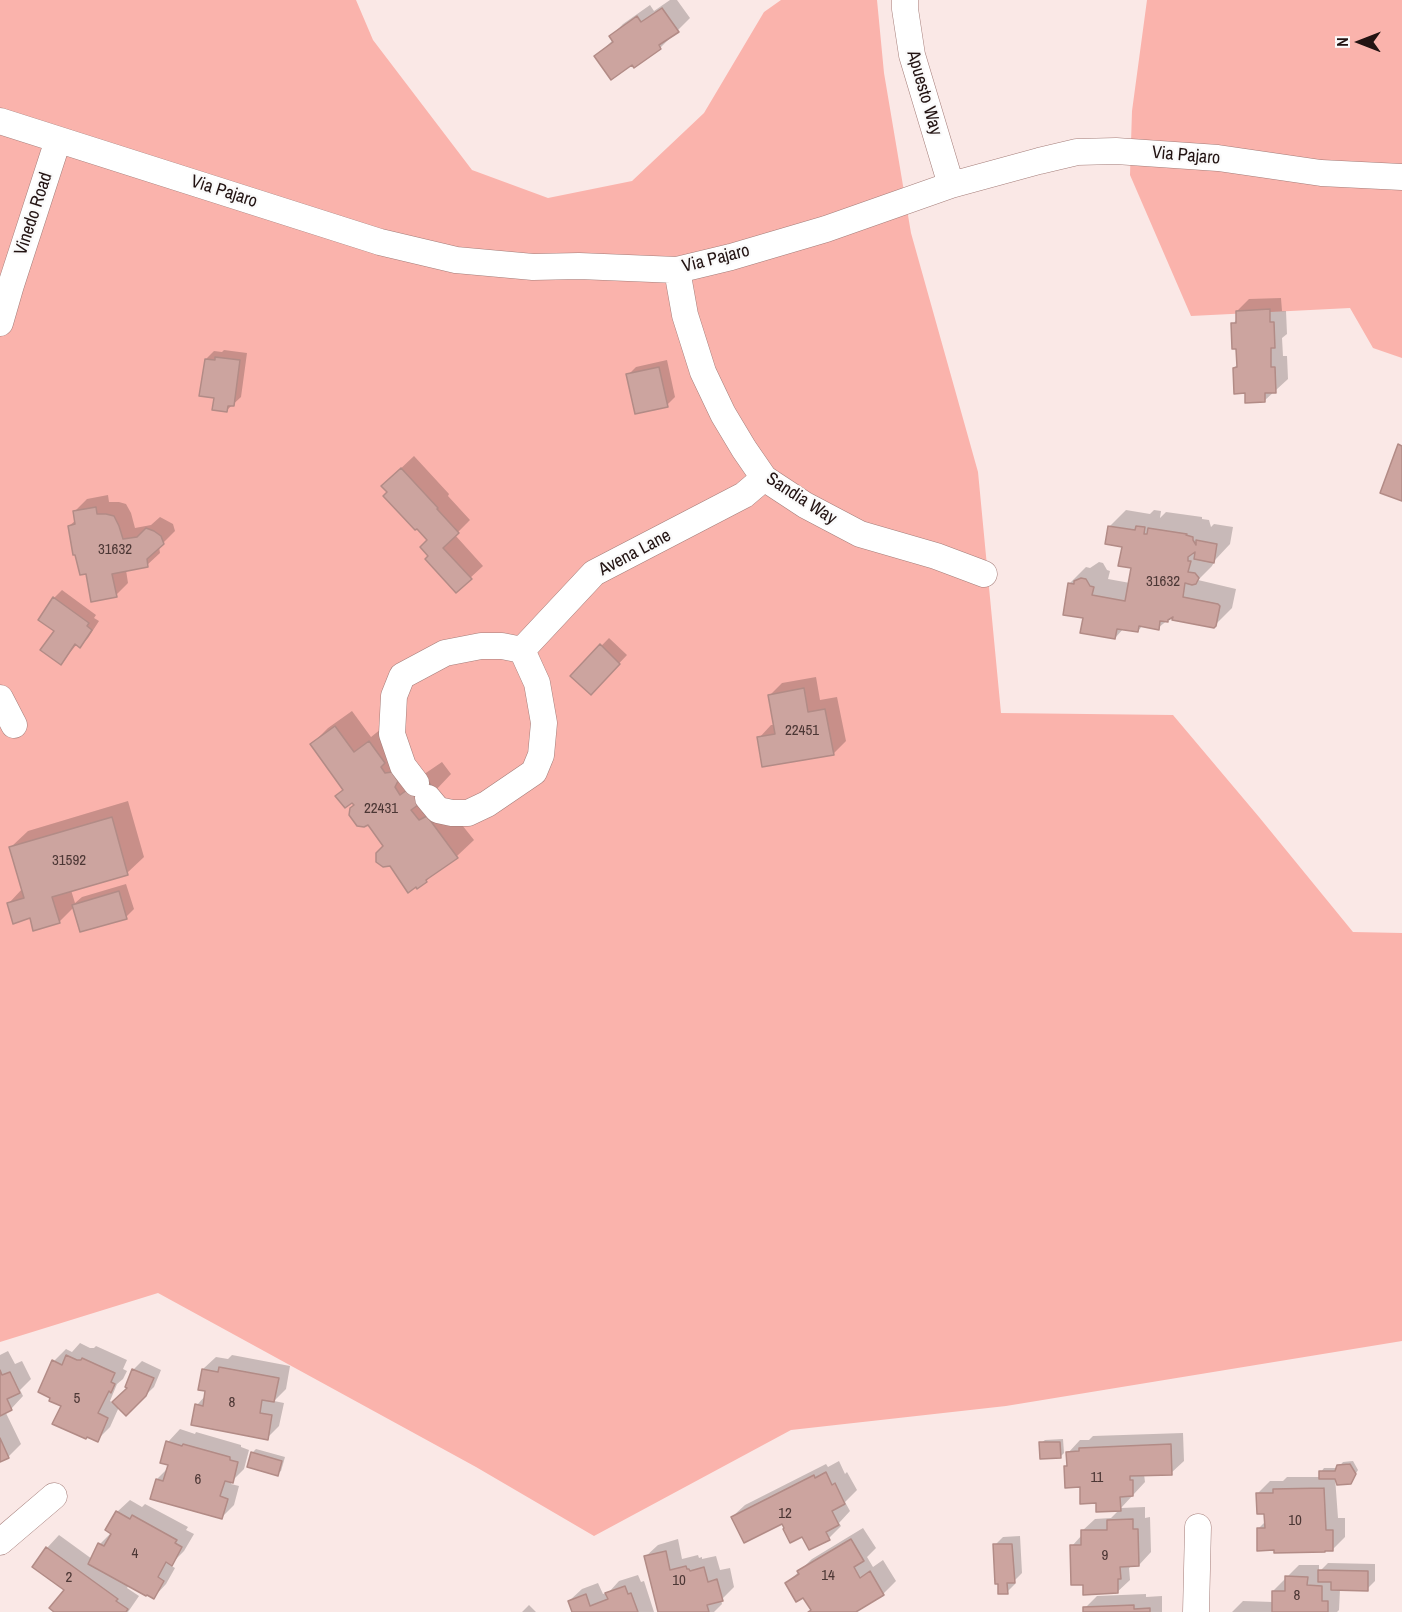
<!DOCTYPE html>
<style>
body{margin:0}
#map{position:relative;width:1402px;height:1612px;overflow:hidden;background:#fae8e6;font-family:"Archivo Narrow",sans-serif}
canvas{display:block}
.north{position:absolute;left:1330px;top:12px;width:60px;height:60px;-webkit-text-stroke:4px #fafafa;paint-order:stroke;rotate:270deg;font-size:16px;font-weight:700;line-height:24px;text-align:center;color:#221312}
.north::after{content:'';display:block;margin:auto;width:21px;height:27px;background:#221312;clip-path:polygon(50% 0,100% 100%,50% 72%,0 100%)}
</style>
<div id="map">
<canvas width="1402" height="1612"></canvas>
<div class="north">N</div>
</div>
<script>
const c = document.querySelector('canvas').getContext('2d');
c.lineJoin = 'round';
function paint(path, color) { c.fillStyle = color; c.fill(path, 'evenodd'); }
const shape = rows => new Path2D(rows.map(r => 'M' + r).join(''));
function trace(path, color, width, dash) { c.strokeStyle = color; c.lineWidth = width; c.lineCap = dash ? 'butt' : 'round'; c.setLineDash(dash || []); c.stroke(path); }
function drawText(font, color, halo, rows, align = 'center') {
  c.font = font + ' "Archivo Narrow",sans-serif'; c.lineWidth = 4.5; c.setLineDash([]); c.textBaseline = 'middle'; c.strokeStyle = halo; c.fillStyle = color; for (const [text, x, y, turn = 0] of rows) {
    c.save(); c.translate(x, y); c.rotate((+turn || 0) * Math.PI / 180); c.textAlign = isNaN(turn) ? turn : align; if (halo) c.strokeText(text, 0, 0); c.fillText(text, 0, 0); c.restore();
  }
}
const green = shape([
 [0,0,356,0,373,40,472,170,548,198,632,181,704,113,764,12,781,0,877,0,884,73,911,233,978,472,1001,713,1173,715,1259,817,1353,932,1402,933,1402,1341,1006,1406,791,1430,594,1536,476,1467,158,1293,0,1342],
 [1147,0,1402,0,1402,358,1373,348,1350,308,1191,316,1130,175,1132,111]
]);
const shadow = shape([
 [670,0,677,0,690,18,660,48,632,63,596,56,613,40,611,36,623,24,650,5,654,11],
 [1281,298,1282,311,1286,311,1287,334,1282,338,1283,356,1287,356,1288,379,1264,401,1246,392,1234,368,1238,364,1233,324,1237,319,1237,311,1249,299],
 [224,350,247,353,241,397,227,410,215,397,206,359,214,351,222,352],
 [667,360,675,397,667,405,628,375,636,367],
 [414,456,449,494,448,496,470,520,455,535,483,566,456,591,430,556,429,540,389,492,396,473],
 [108,495,109,502,119,502,126,504,131,513,135,528,151,525,160,517,173,524,175,531,159,547,160,553,147,565,126,570,128,583,116,595,87,572,69,526,76,520,75,511,87,499],
 [1126,510,1150,514,1154,510,1161,511,1160,518,1166,512,1202,517,1202,519,1209,520,1211,527,1214,524,1233,527,1230,544,1215,560,1212,566,1198,580,1236,589,1232,608,1213,627,1175,614,1158,628,1143,625,1138,631,1124,628,1115,638,1084,617,1070,583,1086,567,1090,568,1099,562,1103,563,1107,570,1110,571,1108,579,1130,583,1132,566,1123,546,1110,526],
 [62,590,96,615,94,618,99,621,88,638,80,646,77,644,61,663,56,631,54,598],
 [609,638,627,655,591,693,572,676],
 [816,677,820,700,837,697,846,741,834,753,759,738,771,725,775,725,769,696,782,683],
 [352,711,371,737,386,725,417,779,442,762,451,774,435,791,474,840,457,856,434,873,426,881,385,846,312,744,328,728],
 [128,801,144,857,127,873,71,890,75,903,82,897,126,884,134,909,126,917,74,907,59,922,31,916,9,903,23,888,11,847,28,831],
 [80,1343,90,1348,94,1348,96,1346,127,1360,123,1369,127,1371,123,1379,117,1384,110,1401,113,1403,129,1387,127,1386,134,1369,142,1361,161,1370,154,1387,126,1414,119,1407,110,1427,97,1440,63,1405,54,1361,66,1349,72,1352],
 [8,1351,15,1364,22,1361,31,1379,20,1390,23,1396,11,1409,5,1411,21,1444,9,1456,0,1461,0,1355],
 [232,1355,290,1366,286,1389,274,1401,284,1403,279,1426,267,1438,197,1405,206,1395,203,1369,216,1357,228,1359],
 [180,1429,195,1434,196,1432,241,1445,241,1447,249,1450,244,1469,232,1481,231,1484,239,1486,234,1505,222,1517,157,1479,168,1468,168,1442],
 [1183,1433,1184,1461,1171,1473,1144,1474,1145,1482,1121,1508,1145,1507,1145,1518,1150,1517,1151,1552,1139,1565,1133,1565,1129,1568,1130,1580,1115,1594,1115,1592,1084,1583,1072,1546,1082,1535,1082,1531,1095,1519,1111,1518,1120,1509,1098,1501,1081,1486,1065,1467,1068,1464,1068,1453,1080,1440,1089,1440,1093,1436],
 [1063,1439,1064,1453,1060,1457,1041,1443,1045,1440],
 [256,1449,285,1457,281,1471,277,1474,252,1453],
 [839,1461,845,1474,847,1472,857,1490,845,1502,850,1511,839,1523,841,1526,829,1538,802,1535,783,1522,732,1517,745,1505,826,1464,828,1467],
 [1353,1461,1358,1470,1350,1483,1335,1477,1338,1518,1345,1518,1345,1537,1333,1549,1275,1549,1258,1529,1266,1521,1266,1513,1258,1493,1270,1481,1283,1481,1287,1477,1321,1477,1321,1472,1324,1468,1338,1468,1343,1462],
 [130,1500,142,1507,145,1504,188,1527,186,1530,194,1534,184,1551,170,1565,175,1568,166,1584,154,1597,129,1585,127,1588,139,1596,128,1612,57,1612,66,1590,34,1566,47,1548,59,1535,92,1559,100,1544,112,1532,117,1512],
 [863,1528,876,1548,867,1557,873,1567,883,1560,896,1581,883,1594,853,1612,809,1612,812,1609,804,1596,787,1583,812,1559],
 [1020,1536,1022,1573,1015,1580,1015,1584,1007,1592,999,1582,995,1545,1003,1537],
 [678,1539,682,1559,698,1555,699,1558,702,1557,702,1559,716,1556,720,1570,730,1568,734,1587,721,1600,722,1604,714,1612,659,1612,645,1557,658,1545],
 [1328,1563,1375,1564,1375,1581,1367,1589,1340,1589,1339,1610,1337,1612,1232,1612,1243,1601,1273,1602,1273,1591,1299,1565,1319,1565,1319,1572],
 [638,1575,641,1582,644,1581,654,1612,573,1612,569,1601,582,1589,598,1583,603,1594,609,1592,619,1581],
 [1146,1594,1146,1597,1162,1596,1162,1612,1085,1612,1085,1608,1097,1596],
 [529,1605,536,1612,522,1612]
]);
const building = shape([
 [662,8,679,32,659,45,661,49,634,68,632,65,611,80,594,56,613,42,609,36,637,16,641,22,662,8],
 [1270,309,1270,322,1274,322,1275,348,1271,348,1271,367,1275,367,1276,393,1265,393,1265,402,1245,403,1245,393,1234,394,1233,368,1237,367,1236,349,1232,349,1231,323,1236,323,1236,311,1270,309],
 [215,357,240,360,234,406,228,406,227,412,212,410,214,398,199,396,205,359,215,360,215,357],
 [659,367,668,407,635,414,626,374,659,367],
 [1398,444,1402,446,1402,501,1380,493,1398,444],
 [401,468,438,508,437,509,459,533,443,548,472,579,456,593,425,559,428,556,420,547,427,540,417,529,415,530,383,496,387,492,381,486,401,468],
 [96,507,97,514,106,514,114,516,119,526,123,539,137,537,146,528,154,531,161,536,164,544,147,559,148,567,112,574,117,597,91,602,86,574,80,575,75,555,73,555,68,526,75,524,73,511,96,507],
 [1108,526,1135,530,1136,526,1145,527,1144,534,1147,534,1148,528,1187,534,1186,535,1193,537,1193,540,1196,545,1196,540,1217,544,1214,563,1194,559,1195,552,1188,557,1188,561,1191,561,1188,572,1195,573,1199,578,1196,584,1192,585,1185,583,1183,597,1218,604,1220,606,1216,626,1214,628,1172,620,1173,617,1168,620,1168,622,1160,621,1159,630,1139,626,1138,632,1117,629,1115,639,1080,633,1083,618,1063,615,1068,583,1074,584,1074,581,1081,578,1086,579,1090,586,1094,587,1092,595,1125,601,1131,568,1118,566,1122,547,1105,544,1108,526],
 [53,597,89,623,87,626,92,630,80,648,75,644,61,665,40,650,54,631,38,620,53,597],
 [600,644,620,664,591,695,570,676,600,644],
 [804,688,808,712,825,709,834,755,762,767,757,737,775,734,768,695,804,688],
 [335,726,354,752,369,741,385,763,381,767,385,773,392,772,398,781,395,787,400,795,425,777,436,792,411,810,419,820,427,816,458,858,426,880,427,882,417,889,416,887,408,893,390,866,383,867,376,862,376,853,383,846,368,825,364,827,357,826,349,815,350,808,354,805,352,803,345,808,335,796,343,790,310,744,335,726],
 [112,817,128,875,52,897,60,923,33,931,30,918,13,924,7,903,24,898,9,847,112,817],
 [119,891,127,919,80,932,72,905,119,891],
 [66,1355,77,1360,81,1360,82,1358,115,1373,111,1382,115,1384,111,1393,109,1391,98,1413,108,1418,98,1442,87,1437,86,1439,52,1424,61,1406,49,1401,50,1398,38,1392,52,1360,62,1365,66,1355],
 [219,1367,279,1378,274,1402,262,1400,260,1413,272,1415,268,1440,191,1425,195,1404,203,1406,205,1391,198,1390,202,1369,218,1372,219,1367],
 [132,1369,154,1378,146,1396,126,1416,112,1402,127,1388,125,1387,132,1369],
 [0,1370,2,1375,10,1372,20,1393,7,1399,12,1410,0,1416,0,1370],
 [0,1438,9,1458,0,1462,0,1438],
 [166,1441,182,1446,183,1444,230,1457,230,1460,238,1462,233,1483,225,1481,220,1496,228,1499,222,1519,150,1499,156,1479,163,1481,168,1465,160,1463,166,1441],
 [1039,1442,1060,1442,1061,1458,1040,1459,1039,1442],
 [1171,1444,1172,1475,1130,1476,1130,1480,1133,1480,1133,1496,1120,1497,1121,1511,1096,1512,1096,1503,1080,1504,1080,1487,1065,1488,1064,1466,1067,1466,1066,1452,1079,1451,1079,1448,1171,1444],
 [251,1452,282,1461,278,1476,247,1467,251,1452],
 [1350,1464,1356,1474,1351,1484,1337,1485,1335,1479,1319,1479,1319,1471,1335,1471,1337,1465,1350,1464],
 [826,1472,832,1485,835,1483,845,1504,832,1511,839,1525,826,1532,830,1540,809,1550,802,1537,790,1543,783,1529,784,1528,782,1524,744,1543,731,1517,814,1475,815,1478,826,1472],
 [1324,1488,1326,1530,1333,1530,1333,1551,1325,1551,1325,1552,1274,1553,1274,1550,1257,1551,1257,1528,1265,1528,1264,1514,1257,1514,1256,1493,1273,1493,1273,1489,1324,1488],
 [116,1511,130,1519,132,1515,177,1540,175,1543,182,1547,172,1566,166,1562,158,1577,164,1581,154,1599,147,1595,146,1596,88,1564,98,1543,104,1546,111,1534,105,1530,116,1511],
 [1133,1519,1133,1529,1138,1529,1139,1566,1120,1567,1121,1579,1118,1579,1118,1593,1083,1595,1083,1585,1071,1585,1070,1545,1081,1545,1081,1530,1107,1530,1107,1520,1133,1519],
 [851,1539,864,1561,854,1567,860,1578,870,1571,884,1595,856,1612,808,1612,811,1610,803,1598,796,1602,785,1583,799,1574,797,1571,851,1539],
 [993,1544,1012,1544,1015,1583,1007,1583,1008,1594,998,1594,998,1584,995,1584,993,1544],
 [46,1547,118,1599,116,1601,128,1609,126,1612,54,1612,49,1608,64,1590,32,1567,46,1547],
 [666,1551,670,1570,686,1566,687,1569,689,1569,690,1571,704,1567,708,1582,717,1579,723,1601,707,1605,709,1612,658,1612,644,1556,666,1551],
 [1318,1570,1368,1571,1368,1591,1331,1590,1331,1582,1318,1582,1318,1570],
 [1285,1576,1308,1577,1307,1585,1322,1586,1322,1601,1328,1601,1328,1612,1272,1612,1272,1591,1285,1591,1285,1576],
 [625,1586,628,1594,631,1593,638,1612,572,1612,568,1601,586,1594,590,1606,608,1599,605,1593,625,1586],
 [1134,1605,1134,1609,1150,1608,1150,1612,1083,1612,1083,1607,1134,1605]
]);
const minor = shape([
 [905,0,905,9,912,55,951,185],
 [0,121,380,242,456,260,533,267,579,266,677,270,731,257,826,229,951,185,1039,161,1077,152,1116,151,1218,158,1321,173,1402,177],
 [677,270,685,315,703,372,723,414,744,449,764,478,805,505,860,534,936,556,984,574],
 [0,323,11,285,58,140],
 [522,650,594,573,744,495,764,478],
 [0,698,14,725],
 [416,783,403,766,392,734,394,696,402,676,445,653,481,646,502,646,522,650,537,683,544,723,541,755,534,772,487,804,468,813,452,813,438,810,428,798],
 [0,1542,54,1496],
 [1196,1612,1198,1527]
]);
const numberNames = [
 ["31632",115,550],
 ["31632",1163,582],
 ["22451",802,731],
 ["22431",381,809],
 ["31592",69,861],
 ["5",77,1399],
 ["8",232,1403],
 ["11",1097,1478],
 ["6",198,1480],
 ["12",785,1514],
 ["10",1295,1521],
 ["4",135,1554],
 ["9",1105,1556],
 ["14",828,1576],
 ["2",69,1578],
 ["10",679,1581],
 ["8",1297,1596]
];
const streetNames = [
 ["Apuesto Way",924,93,74],
 ["Via Pajaro",1186,156,5],
 ["Via Pajaro",224,192,18],
 ["Vinedo Road",34,214,-72],
 ["Via Pajaro",716,259,-14],
 ["Sandia Way",801,499,33],
 ["Avena Lane",635,553,-28]
];
paint(green, '#fab3ac');
paint(shadow, '#0003');
paint(building, '#cca49f');
trace(building, '#b28b86', 1.5);
trace(minor, '#a47d79', 27);
trace(minor, '#fff', 26);
drawText('15px', '#4c3735', null, numberNames);
drawText('18px', '#221312', '#fafafa', streetNames);
</script>
